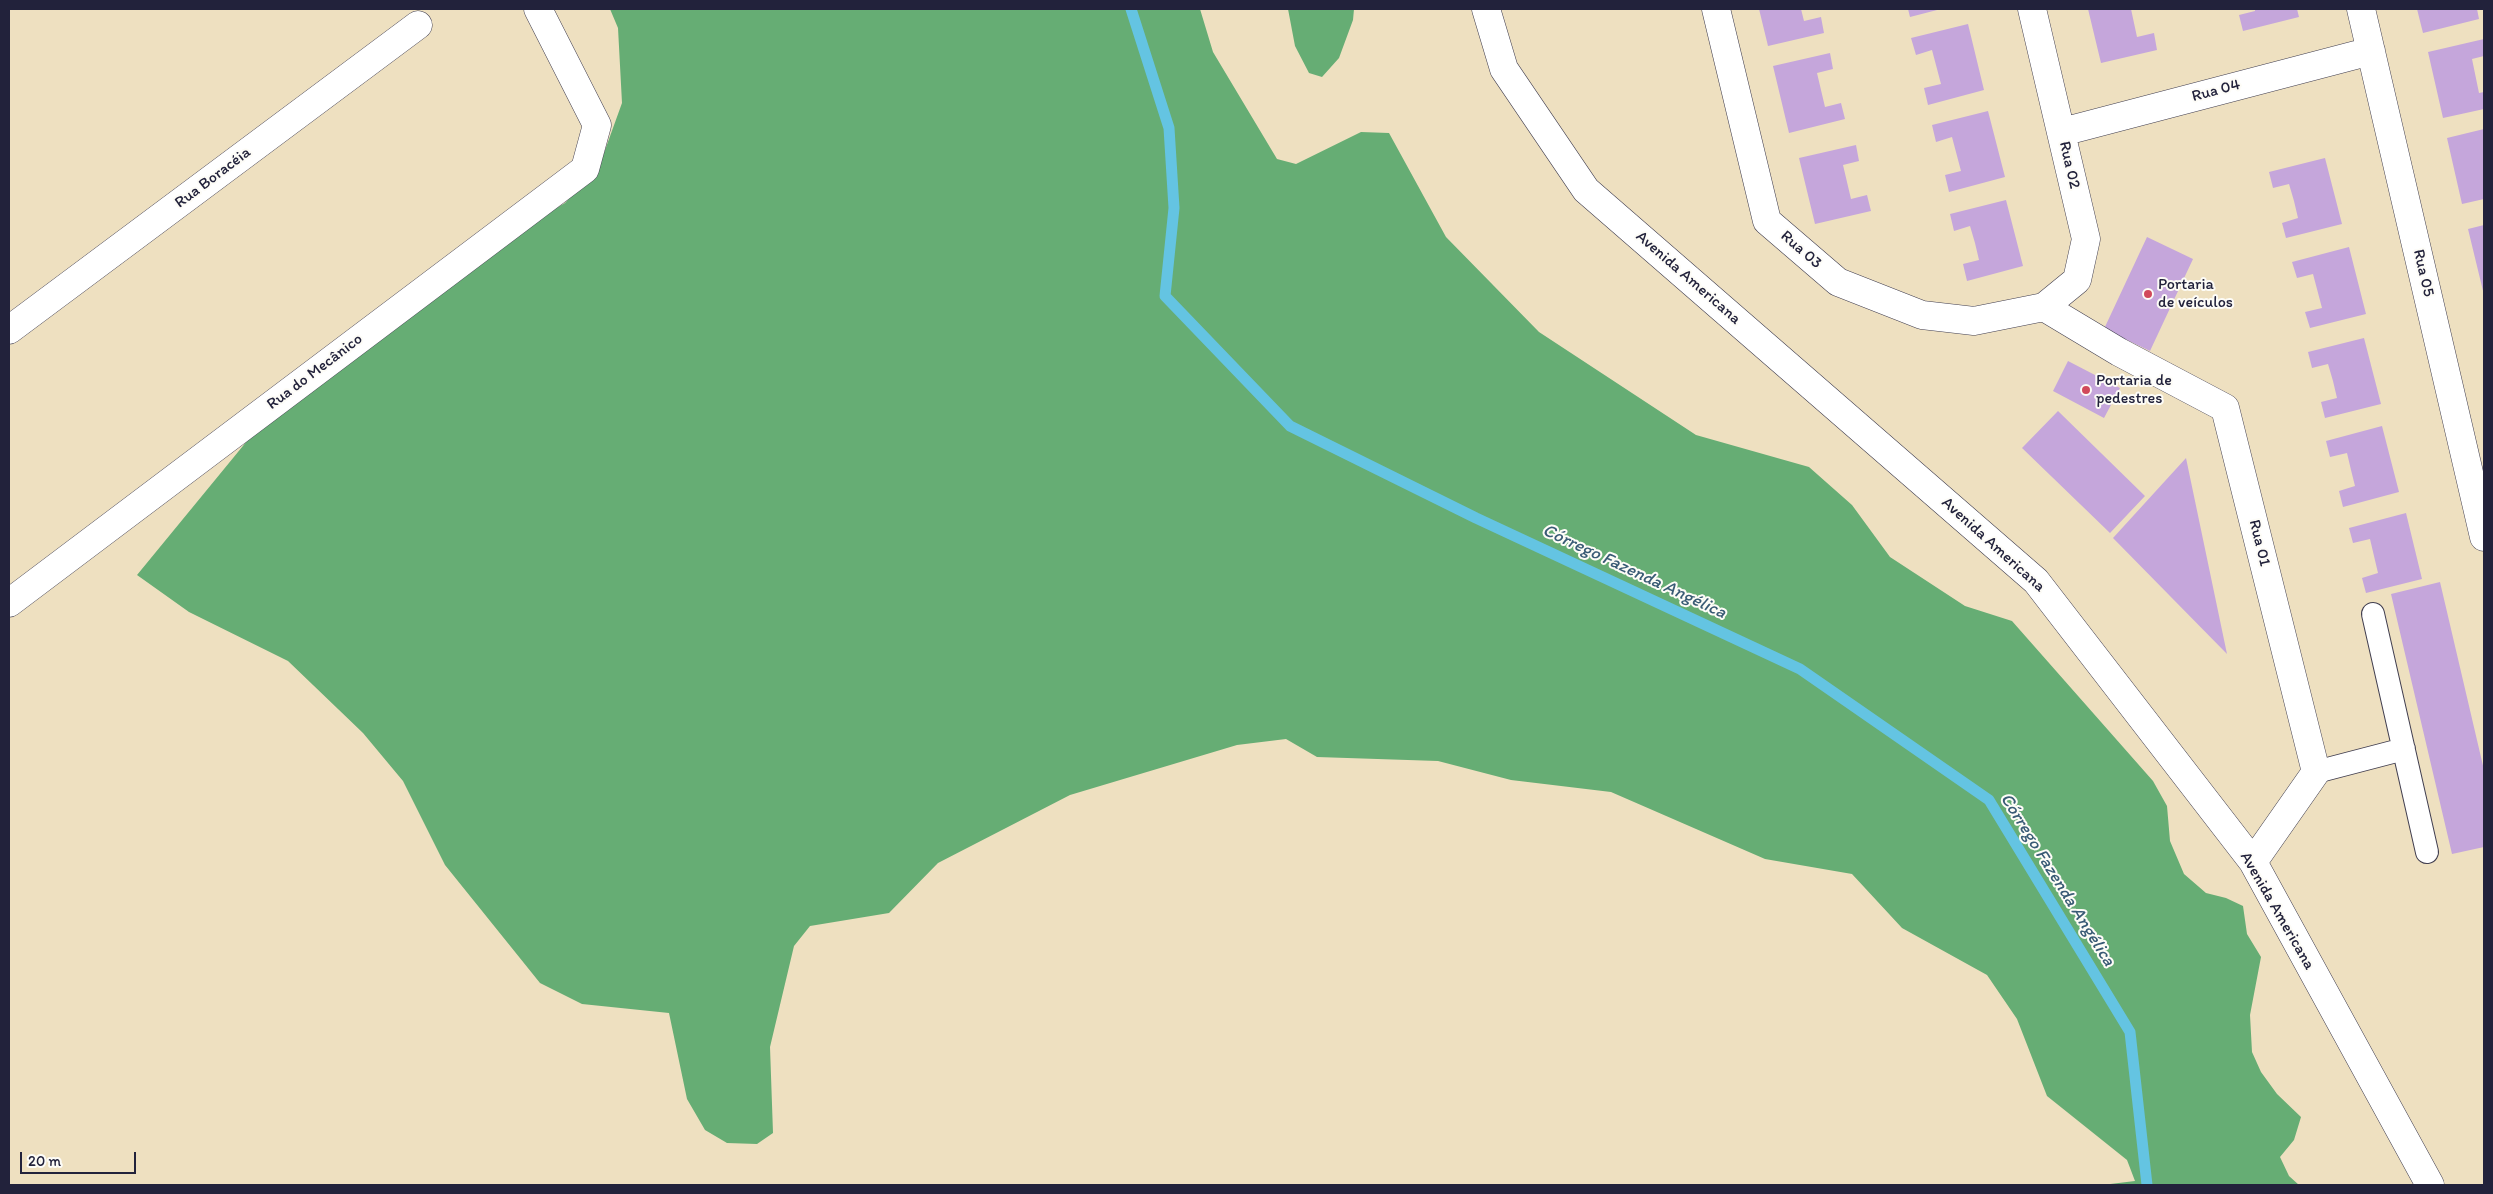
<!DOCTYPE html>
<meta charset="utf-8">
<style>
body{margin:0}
#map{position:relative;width:2493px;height:1194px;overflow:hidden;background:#eee0c0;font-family:Itim,sans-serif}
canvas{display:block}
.frame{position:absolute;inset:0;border:10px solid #22223b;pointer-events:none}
.scale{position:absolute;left:20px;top:1152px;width:116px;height:22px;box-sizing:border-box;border:2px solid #22223b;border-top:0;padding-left:6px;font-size:15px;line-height:18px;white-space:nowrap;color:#22223b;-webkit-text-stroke:4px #fdfcf7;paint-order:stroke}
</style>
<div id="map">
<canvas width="2493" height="1194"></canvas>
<div class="frame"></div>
<div class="scale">20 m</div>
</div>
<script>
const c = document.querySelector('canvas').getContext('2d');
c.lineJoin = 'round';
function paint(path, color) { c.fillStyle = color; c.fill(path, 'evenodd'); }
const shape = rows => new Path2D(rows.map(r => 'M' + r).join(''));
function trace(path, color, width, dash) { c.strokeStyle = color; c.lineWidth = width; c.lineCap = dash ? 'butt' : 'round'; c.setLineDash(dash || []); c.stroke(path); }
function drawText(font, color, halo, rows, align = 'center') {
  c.font = font + ' Itim,sans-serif'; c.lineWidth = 4; c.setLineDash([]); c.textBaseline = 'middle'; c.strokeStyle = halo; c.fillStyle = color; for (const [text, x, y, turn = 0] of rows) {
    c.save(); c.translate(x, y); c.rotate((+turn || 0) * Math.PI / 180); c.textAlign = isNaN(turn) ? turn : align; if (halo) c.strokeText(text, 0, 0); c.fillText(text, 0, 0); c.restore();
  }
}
const forest = shape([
 [610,9,1200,9,1213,52,1277,159,1296,164,1361,132,1389,133,1446,237,1539,332,1696,435,1809,467,1852,505,1890,557,1965,606,2012,621,2153,781,2167,806,2170,841,2184,874,2206,893,2226,898,2243,906,2247,934,2261,957,2250,1015,2252,1052,2261,1072,2277,1094,2301,1117,2294,1140,2280,1157,2289,1176,2299,1185,2102,1185,2135,1181,2127,1160,2047,1096,2017,1019,1987,975,1902,928,1852,874,1765,859,1611,792,1511,780,1438,761,1317,757,1286,739,1237,745,1070,795,938,863,889,913,810,926,794,946,770,1047,773,1133,757,1144,727,1143,705,1130,687,1099,669,1013,582,1004,540,983,445,865,403,781,363,733,288,661,189,612,137,575,293,385,416,288,565,203,600,164,622,103,618,28],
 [1288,9,1354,9,1353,20,1339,58,1322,77,1309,73,1295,46]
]);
const stream = shape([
 [1131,9,1169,128,1174,208,1165,296,1290,426,1476,518,1800,669,1989,800,2130,1032,2147,1185]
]);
const building = shape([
 [1759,9,1801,9,1804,21,1821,17,1824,33,1768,46],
 [1908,9,1941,9,1910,17],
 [2088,9,2131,9,2137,37,2154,33,2157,50,2101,63],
 [2255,9,2297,9,2299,17,2243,31,2239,15,2255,11],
 [2417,9,2477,9,2479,19,2423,33],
 [1968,24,1984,90,1928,105,1924,88,1941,84,1932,50,1916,55,1911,38],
 [2484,39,2484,56,2472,59,2479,93,2484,92,2484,109,2443,118,2428,52],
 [1830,53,1833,69,1817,73,1825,107,1841,103,1845,119,1789,133,1773,66],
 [1988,111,2005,177,1949,192,1945,175,1961,171,1952,137,1936,142,1932,125],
 [2484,129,2484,199,2462,204,2447,138],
 [1856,145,1859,161,1843,165,1851,199,1867,195,1871,211,1815,224,1799,158],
 [2325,158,2342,224,2286,238,2282,223,2298,218,2294,201,2289,184,2273,188,2269,172],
 [2006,200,2023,266,1967,281,1963,264,1979,260,1975,243,1970,226,1954,231,1950,214],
 [2484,225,2484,295,2468,229],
 [2147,237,2193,259,2150,351,2104,329],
 [2349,247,2366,314,2310,328,2305,312,2322,308,2313,274,2297,278,2292,262],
 [2364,338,2381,404,2325,418,2321,402,2337,398,2333,381,2328,364,2312,368,2308,352],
 [2068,361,2120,388,2104,418,2053,391],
 [2058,411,2145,496,2110,533,2022,448],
 [2382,426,2399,492,2343,507,2339,491,2355,486,2351,470,2347,453,2330,457,2326,441],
 [2186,458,2227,654,2113,538],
 [2406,513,2422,579,2366,593,2362,578,2378,573,2370,539,2353,543,2349,528],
 [2440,582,2484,770,2484,847,2452,854,2391,594]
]);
const lane = shape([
 [2373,614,2427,852],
 [2316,772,2404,749]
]);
const street = shape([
 [1486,9,1504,69,1586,190,2036,581,2253,862,2430,1185],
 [1716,9,1767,221,1838,282,1922,315,1974,321,2044,307,2077,280,2086,239,2032,9],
 [2361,9,2484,537],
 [2062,132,2371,51],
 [2044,307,2119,352,2225,408,2316,772,2253,862],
 [9,330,418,25],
 [9,603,585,169,597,125,538,9]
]);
const markers = [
 [2148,294,5,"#d1495b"],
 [2086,390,5,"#d1495b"]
];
const streetNames = [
 ["Rua 04",2216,91,-15],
 ["Rua 02",2069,165,77],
 ["Rua Boracéia",213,178,-37],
 ["Rua 03",1801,250,41],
 ["Rua 05",2423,273,77],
 ["Avenida Americana",1688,278,41],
 ["Rua do Mecânico",315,372,-37],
 ["Rua 01",2259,543,76],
 ["Avenida Americana",1993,545,42],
 ["Avenida Americana",2277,911,60]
];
const poiNames = [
 ["Portaria",2158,285],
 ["de veículos",2158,303],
 ["Portaria de",2096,381],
 ["pedestres",2096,399]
];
const waterNames = [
 ["Córrego Fazenda Angélica",1634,572,25],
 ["Córrego Fazenda Angélica",2057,880,58]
];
paint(forest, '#66ad74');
trace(stream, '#64c4e2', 11);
paint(building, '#c5a6db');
trace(lane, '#413e4f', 24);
trace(street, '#413e4f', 29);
trace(lane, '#fff', 22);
trace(street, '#fff', 28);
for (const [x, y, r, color] of markers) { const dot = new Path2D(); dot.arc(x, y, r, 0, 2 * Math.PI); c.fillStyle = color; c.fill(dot); trace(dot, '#fdfcf7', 2); }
drawText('16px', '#22223b', '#fdfcf7', streetNames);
drawText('16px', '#22223b', '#fdfcf7', poiNames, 'left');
drawText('italic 18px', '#395b75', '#fdfcf7', waterNames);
</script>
